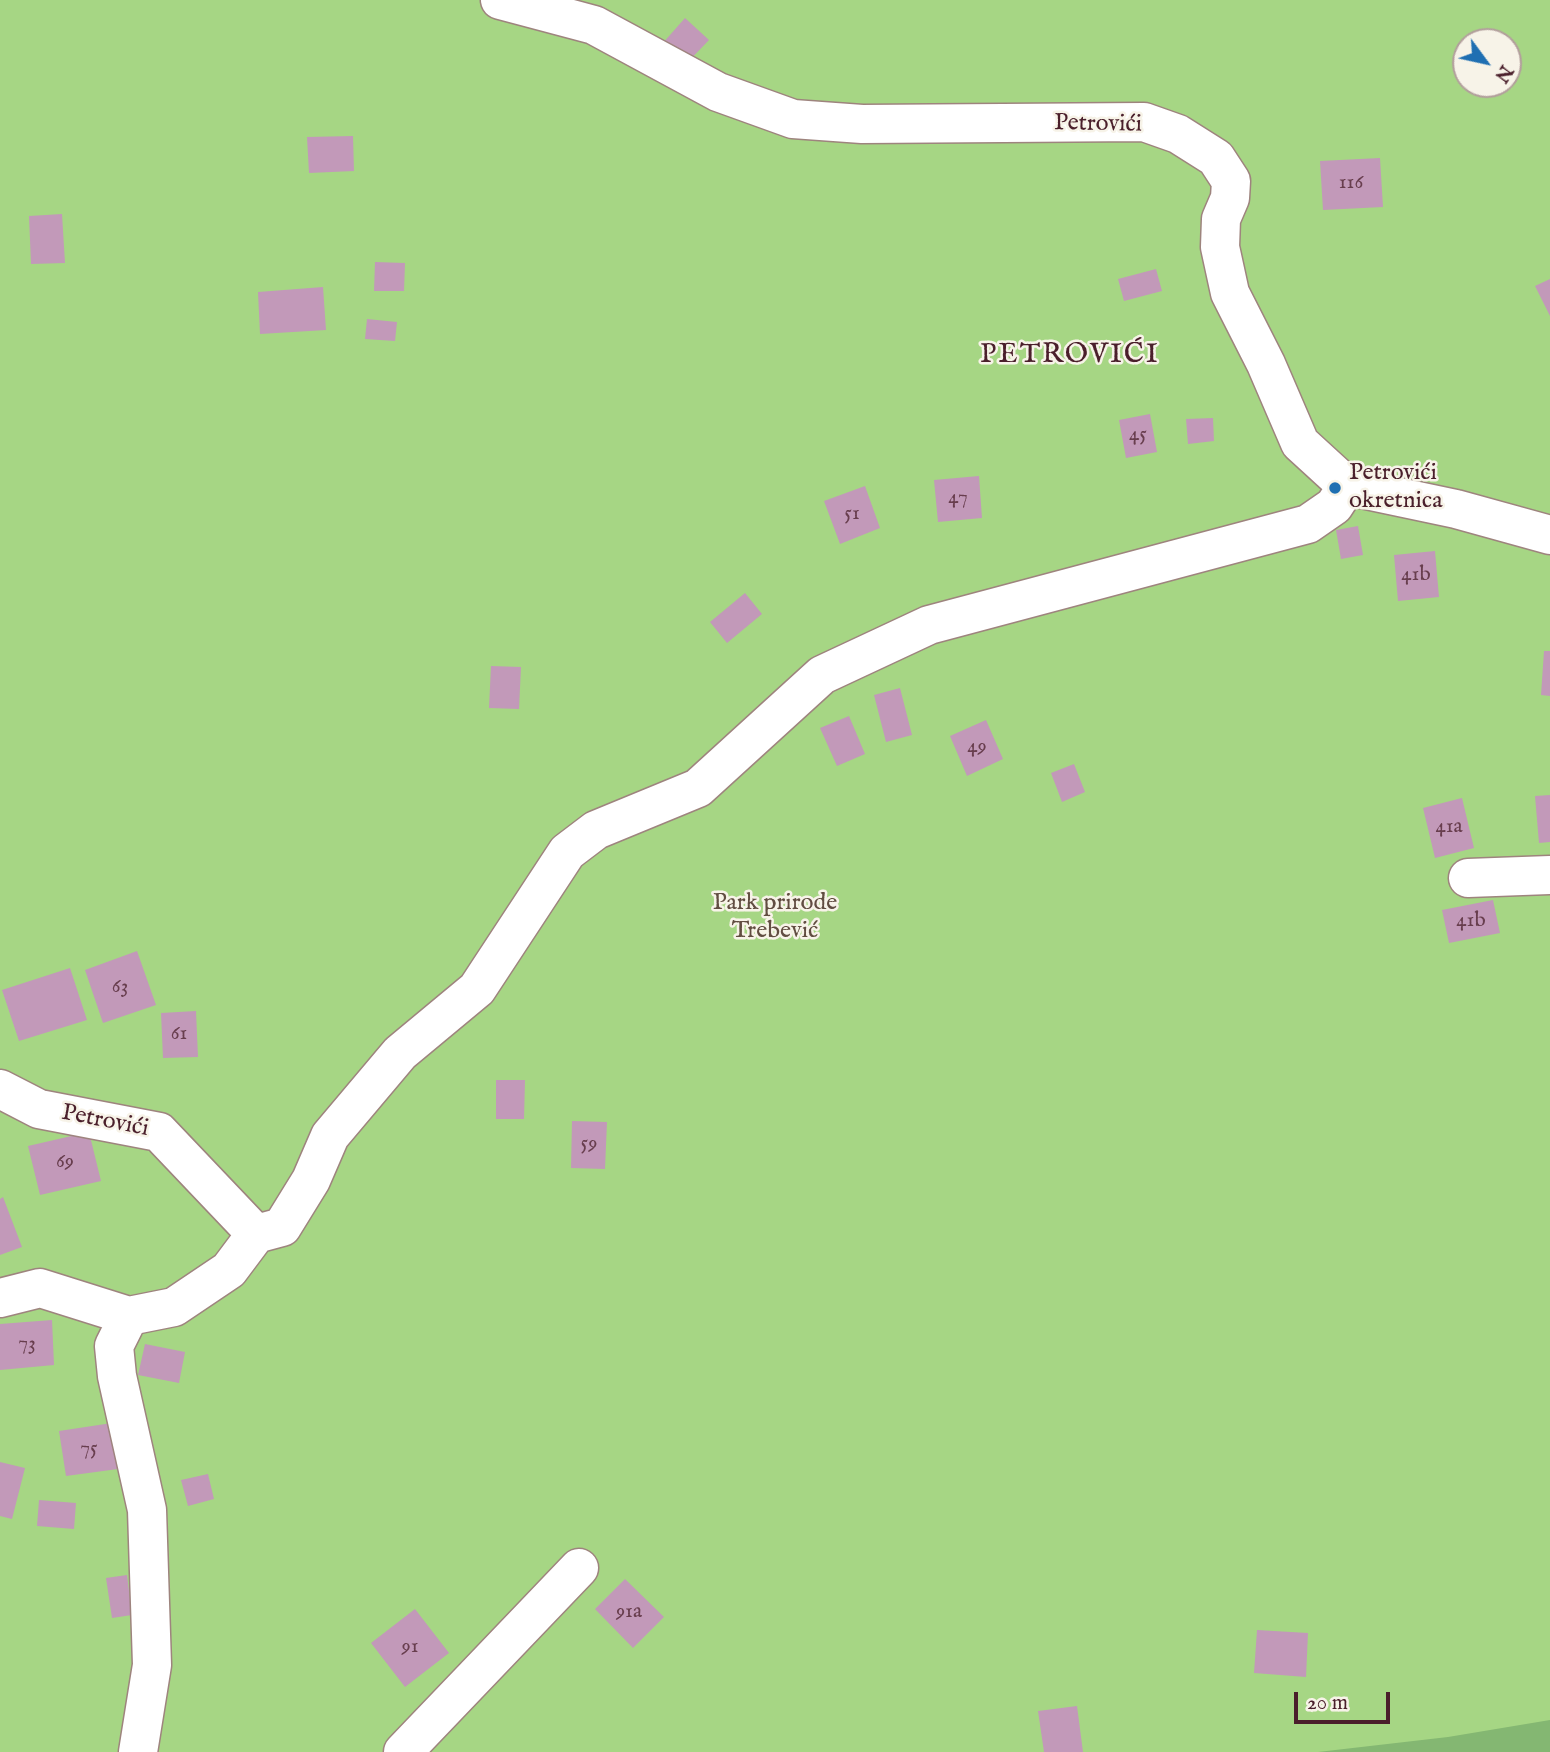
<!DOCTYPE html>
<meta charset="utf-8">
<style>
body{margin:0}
#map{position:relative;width:1550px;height:1752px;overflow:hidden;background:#f2e9d2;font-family:"IM FELL English",serif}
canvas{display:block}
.north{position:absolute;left:1452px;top:28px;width:70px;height:70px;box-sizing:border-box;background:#f7f3e8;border:2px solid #b29e9c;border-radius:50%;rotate:123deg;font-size:19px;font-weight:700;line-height:28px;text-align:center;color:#4a1f2b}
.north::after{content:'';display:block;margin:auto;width:24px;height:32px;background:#1f6fb2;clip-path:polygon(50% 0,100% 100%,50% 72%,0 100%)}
.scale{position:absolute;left:1294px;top:1692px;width:96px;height:32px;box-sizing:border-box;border:4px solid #4a1f2b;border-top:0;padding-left:9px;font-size:21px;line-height:24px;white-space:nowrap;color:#4a1f2b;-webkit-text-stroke:5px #f7f3e8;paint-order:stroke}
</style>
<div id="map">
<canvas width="1550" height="1752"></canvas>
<div class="north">N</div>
<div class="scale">20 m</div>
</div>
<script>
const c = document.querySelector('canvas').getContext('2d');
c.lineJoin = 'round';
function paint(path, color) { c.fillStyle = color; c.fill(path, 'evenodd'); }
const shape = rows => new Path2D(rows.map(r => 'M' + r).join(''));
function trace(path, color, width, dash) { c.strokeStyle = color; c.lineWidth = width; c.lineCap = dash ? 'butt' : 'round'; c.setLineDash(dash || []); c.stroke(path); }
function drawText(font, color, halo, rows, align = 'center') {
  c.font = font + ' "IM FELL English",serif'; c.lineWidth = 5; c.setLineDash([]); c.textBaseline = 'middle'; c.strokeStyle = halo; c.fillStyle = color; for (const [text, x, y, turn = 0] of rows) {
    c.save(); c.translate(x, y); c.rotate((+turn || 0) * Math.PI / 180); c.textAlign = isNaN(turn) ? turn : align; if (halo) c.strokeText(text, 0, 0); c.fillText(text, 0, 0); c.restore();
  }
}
const green = shape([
 [0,0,1550,0,1550,1752,0,1752],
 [1466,42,1508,42,1508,84,1466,84]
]);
const forest = shape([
 [1550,1720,1550,1752,1318,1752,1448,1737]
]);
const building = shape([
 [685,18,709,40,685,65,662,44],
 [353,136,354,171,309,173,307,137],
 [1380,158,1383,207,1323,210,1320,161],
 [62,214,65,263,31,264,29,216],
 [375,262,405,263,404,291,374,291],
 [1156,269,1162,291,1124,301,1118,279],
 [1550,279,1550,316,1535,286],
 [323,287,326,330,260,334,258,292],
 [367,319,397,322,395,341,365,339],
 [1150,414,1157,452,1126,458,1119,420],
 [1213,418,1214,441,1188,444,1186,419],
 [979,476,982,518,938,522,934,480],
 [865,486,880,528,840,544,824,501],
 [1358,526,1363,555,1341,559,1336,530],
 [1435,551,1439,597,1398,601,1394,555],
 [745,593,762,614,727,643,710,622],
 [1544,651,1550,651,1550,696,1541,695],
 [491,666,521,667,519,709,489,708],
 [900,688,912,735,886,742,874,695],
 [849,716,865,754,837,766,820,728],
 [986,720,1003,759,967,776,950,736],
 [1074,764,1085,792,1062,802,1051,773],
 [1550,795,1550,842,1539,843,1535,796],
 [1462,798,1474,848,1435,858,1423,808],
 [1493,900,1500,933,1449,943,1442,910],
 [137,951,156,1005,103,1023,85,970],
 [70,968,87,1020,19,1041,2,990],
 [196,1011,198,1057,163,1058,161,1013],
 [496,1080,525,1080,524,1119,496,1119],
 [572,1121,607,1122,605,1169,571,1168],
 [89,1132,101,1181,40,1195,28,1146],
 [3,1197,22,1247,0,1255,0,1199],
 [52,1320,54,1365,0,1370,0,1324],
 [145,1344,185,1352,179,1383,138,1375],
 [112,1423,118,1469,66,1476,59,1431],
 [0,1462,25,1468,12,1519,0,1516],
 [208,1474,214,1499,188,1506,181,1480],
 [39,1500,76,1503,74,1529,37,1526],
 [127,1575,132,1615,112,1618,106,1578],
 [625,1579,664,1617,633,1648,595,1609],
 [415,1609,449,1653,405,1687,371,1643],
 [1257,1630,1308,1633,1306,1677,1254,1673],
 [1077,1706,1083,1752,1044,1752,1038,1711]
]);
const minor = shape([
 [500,0,594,25,718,92,793,119,862,124,1144,122,1178,134,1216,158,1231,181,1230,198,1221,219,1220,247,1230,293,1266,364,1300,443,1347,486,1456,509,1550,535],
 [1468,878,1550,875],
 [0,1089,39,1109,159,1132,256,1234],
 [0,1298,40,1288,129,1316],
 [138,1752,152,1665,147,1510,117,1376,114,1346,129,1316,174,1307,229,1270,256,1234,282,1227,311,1180,330,1136,400,1053,477,989,567,852,596,830,698,788,822,675,929,625,1308,524,1334,506,1347,486],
 [403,1752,579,1568]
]);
const markers = [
 [1335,488,7,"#1f6fb2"]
];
const numberNames = [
 ["116",1351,184],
 ["45",1138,436],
 ["47",958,499],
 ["51",852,515],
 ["41b",1416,576],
 ["49",977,748],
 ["41a",1449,828],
 ["41b",1471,922],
 ["63",120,988],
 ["61",179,1035],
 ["59",589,1145],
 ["69",65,1163],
 ["73",27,1345],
 ["75",89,1450],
 ["91a",629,1613],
 ["91",410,1648]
];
const streetNames = [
 ["Petrovići",1098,125,1],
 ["Petrovići",105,1122,11]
];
const poiNames = [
 ["Petrovići",1349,474],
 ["okretnica",1349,502]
];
const parkNames = [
 ["Park prirode",775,904],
 ["Trebević",775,932]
];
const quarterNames = [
 ["PETROVIĆI",1070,356]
];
paint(green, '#a6d684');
paint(forest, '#84b772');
paint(building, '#c299b9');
trace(minor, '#9e847e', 41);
trace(minor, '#fff', 38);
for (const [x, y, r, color] of markers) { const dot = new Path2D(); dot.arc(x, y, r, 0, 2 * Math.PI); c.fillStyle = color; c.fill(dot); trace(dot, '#f7f3e8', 2.5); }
drawText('21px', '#683e4e', null, numberNames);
drawText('24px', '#4a1f2b', '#f7f3e8', streetNames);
drawText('24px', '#4a1f2b', '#f7f3e8', poiNames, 'left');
drawText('24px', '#614d41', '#f7f3e8', parkNames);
c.letterSpacing = '2px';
drawText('28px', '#4a1f2b', '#f7f3e8', quarterNames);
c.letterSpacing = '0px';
</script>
